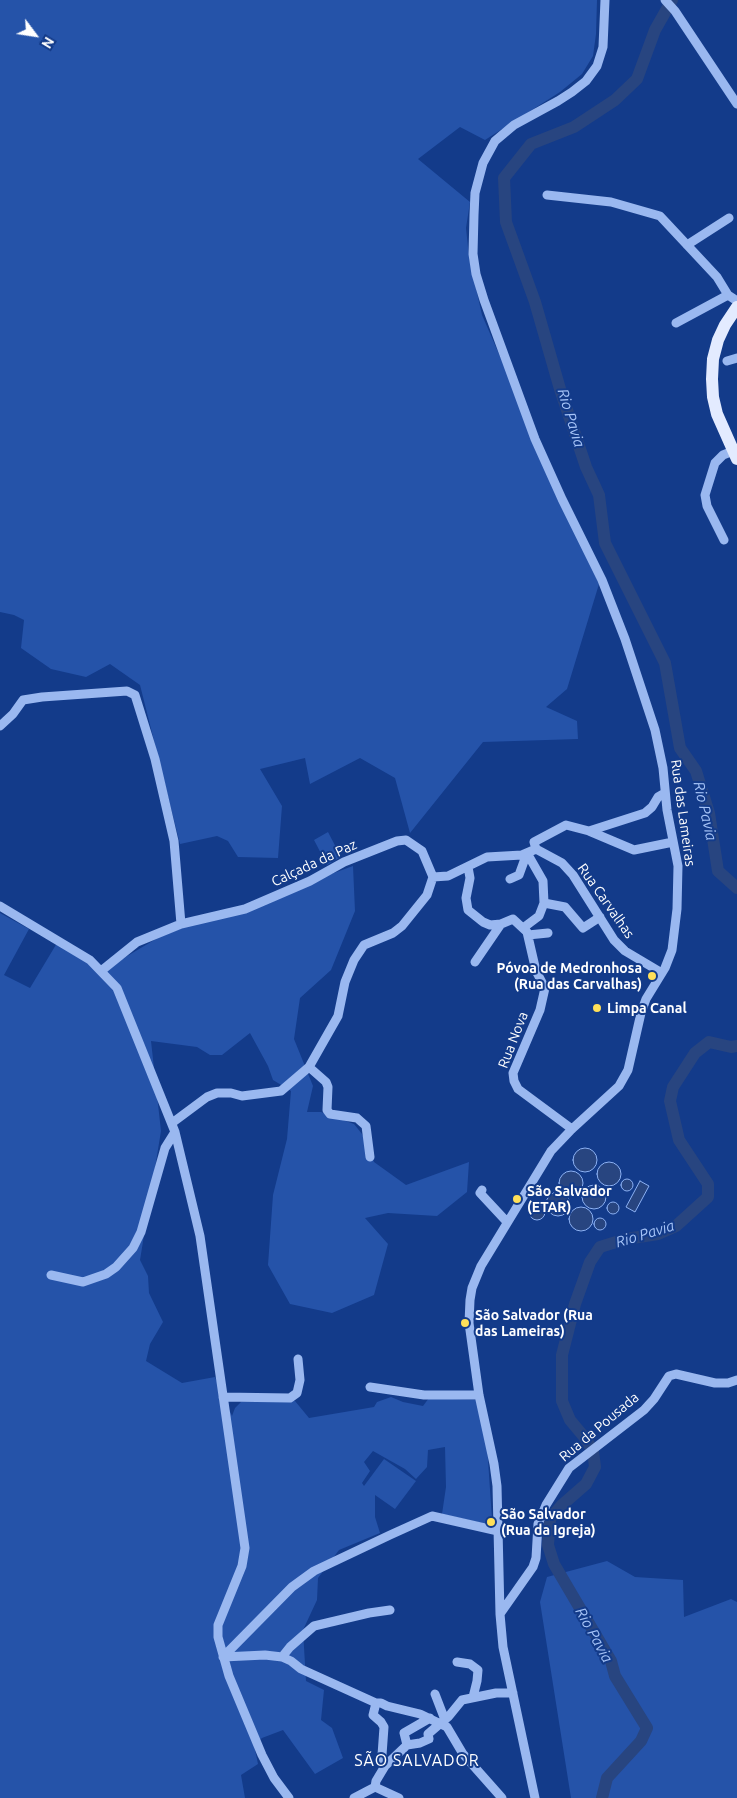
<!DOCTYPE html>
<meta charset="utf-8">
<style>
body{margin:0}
#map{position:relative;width:737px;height:1798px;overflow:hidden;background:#133b8a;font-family:Ubuntu,sans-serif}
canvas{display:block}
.north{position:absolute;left:10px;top:10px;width:50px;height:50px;-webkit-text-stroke:4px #133b8a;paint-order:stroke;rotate:121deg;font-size:14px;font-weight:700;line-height:20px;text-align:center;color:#fff}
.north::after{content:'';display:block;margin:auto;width:18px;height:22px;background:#fff;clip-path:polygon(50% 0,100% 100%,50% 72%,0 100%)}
</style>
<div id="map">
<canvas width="737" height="1798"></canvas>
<div class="north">N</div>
</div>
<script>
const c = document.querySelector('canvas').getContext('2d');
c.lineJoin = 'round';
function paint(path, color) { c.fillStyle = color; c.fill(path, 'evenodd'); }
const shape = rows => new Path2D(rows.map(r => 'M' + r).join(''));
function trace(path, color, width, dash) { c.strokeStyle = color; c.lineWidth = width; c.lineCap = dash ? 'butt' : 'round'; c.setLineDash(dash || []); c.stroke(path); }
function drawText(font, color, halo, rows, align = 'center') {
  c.font = font + ' Ubuntu,sans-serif'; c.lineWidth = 4; c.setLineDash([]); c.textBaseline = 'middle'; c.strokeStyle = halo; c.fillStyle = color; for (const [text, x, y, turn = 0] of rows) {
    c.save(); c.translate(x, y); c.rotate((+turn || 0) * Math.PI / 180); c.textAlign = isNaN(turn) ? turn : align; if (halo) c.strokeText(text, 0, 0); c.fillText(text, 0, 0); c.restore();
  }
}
const green = shape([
 [0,0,597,0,596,34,593,56,582,74,560,92,485,140,460,127,418,159,470,202,466,228,469,257,482,315,599,584,567,689,546,707,577,721,578,739,483,742,410,833,395,778,360,758,310,784,305,758,260,769,282,806,278,858,238,857,228,841,217,836,180,844,140,685,110,664,86,677,51,669,21,648,24,620,14,615,0,612],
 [328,832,341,857,327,865,314,840],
 [353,866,355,911,331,970,300,998,294,1039,313,1086,307,1112,321,1112,354,1124,362,1134,374,1162,406,1185,469,1162,467,1192,437,1216,388,1213,365,1218,388,1244,374,1295,332,1313,290,1304,268,1265,273,1195,287,1139,291,1091,273,1080,268,1066,250,1033,222,1055,210,1055,197,1047,151,1041,161,1131,140,1260,148,1276,149,1293,163,1322,150,1344,146,1361,182,1383,215,1377,232,1416,235,1408,241,1402,295,1401,309,1418,374,1407,377,1402,391,1397,403,1402,423,1406,429,1398,476,1400,487,1445,492,1519,487,1524,442,1514,446,1487,445,1447,428,1450,427,1467,416,1479,405,1469,373,1451,364,1462,370,1471,362,1483,364,1486,384,1459,416,1481,395,1509,375,1495,375,1517,380,1533,339,1550,318,1578,317,1600,303,1630,306,1681,324,1690,321,1720,332,1728,343,1758,315,1774,283,1730,262,1738,254,1745,258,1764,241,1775,245,1798,0,1798,0,913,29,929,4,975,30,988,57,943,102,971,161,936],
 [607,1561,635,1577,683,1580,684,1617,731,1599,737,1602,737,1798,571,1798,540,1602,547,1577]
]);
const water = shape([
 '573 1160a12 12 0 1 1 24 0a12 12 0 1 1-24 0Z',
 '597 1174a12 12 0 1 1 24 0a12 12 0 1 1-24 0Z',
 '559 1183a12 12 0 1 1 24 0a12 12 0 1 1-24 0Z',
 '621 1185a6 6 0 1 1 12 0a6 6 0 1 1-12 0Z',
 [640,1181,649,1186,635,1212,626,1207,640,1181],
 '582 1197a12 12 0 1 1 24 0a12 12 0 1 1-24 0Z',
 '546 1204a12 12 0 1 1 24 0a12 12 0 1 1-24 0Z',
 '607 1208a6 6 0 1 1 12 0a6 6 0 1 1-12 0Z',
 '529 1212a8 8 0 1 1 16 0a8 8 0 1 1-16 0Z',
 '569 1219a12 12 0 1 1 24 0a12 12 0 1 1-24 0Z',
 '594 1224a6 6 0 1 1 12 0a6 6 0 1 1-12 0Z'
]);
const river = shape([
 [672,0,655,30,637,79,615,100,574,127,531,144,504,178,506,222,535,302,560,389,586,467,599,495,605,543,665,663,680,748,696,771,709,813,718,871,737,888],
 [602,1798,607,1778,641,1741,647,1728,615,1676,611,1661,554,1564,548,1545,550,1519,562,1505,586,1484,595,1467,593,1451,585,1438,570,1420,562,1401,562,1355,575,1304,590,1262,600,1247,626,1239,658,1234,676,1226,708,1197,708,1184,679,1140,670,1101,673,1087,695,1053,709,1042,731,1047,737,1046]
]);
const minor = shape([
 [665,0,675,11,737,104],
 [547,195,611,202,660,216,717,277,728,295,737,301],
 [687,245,729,218],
 [676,323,728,295],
 [727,361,737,358],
 [724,540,707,506,705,495,715,463,723,455,733,451],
 [0,726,13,714,23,700,42,697,127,691,135,695,155,759,174,841,181,924],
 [589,831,645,813,652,807,658,797,665,793],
 [536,849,534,842,566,825,589,831,634,850,673,842],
 [468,867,470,878,466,898,468,910,483,922,490,925,501,924,513,919,527,932,536,971,545,988,540,1010,513,1073,514,1081,518,1089,572,1129],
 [510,879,519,875,527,853],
 [544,903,565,907,583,928,600,917],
 [0,906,90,960,117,988,175,1132,200,1236,245,1548,242,1566,218,1625,218,1637,229,1676,262,1755,274,1778,289,1798],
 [523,928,539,916,544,903,543,881,527,853],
 [528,935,548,933],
 [475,962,501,924],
 [101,971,137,942,181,924,245,909,310,881,344,862,397,841,406,840,422,851,433,877,448,876,487,857,522,855,536,849,562,863,573,875,614,940,625,951,662,973],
 [309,1067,326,1082,328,1087,327,1110,330,1114,357,1118,366,1126,370,1157],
 [172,1123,207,1097,217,1093,231,1093,242,1096,281,1091,309,1067,338,1016,345,982,354,960,364,945,393,933,402,926,427,895,433,877],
 [482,1190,480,1193,507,1222],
 [51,1275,83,1282,106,1274,116,1267,133,1248,141,1232,165,1148,175,1132],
 [370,1387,424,1395,479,1395],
 [223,1397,290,1398,297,1393,300,1380,298,1359],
 [500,1614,533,1567,536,1558,538,1524,546,1505,569,1468,644,1410,654,1399,669,1376,676,1374,715,1383,728,1383,737,1380],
 [223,1657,292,1587,314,1571,390,1535,432,1516,498,1531],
 [223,1657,265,1655,282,1657,291,1661,301,1669,376,1703,373,1715,381,1722,384,1727,382,1755,385,1766,376,1781,375,1787],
 [282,1657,290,1647,314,1626,369,1613,390,1610],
 [457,1662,470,1664,478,1670,477,1681,473,1697],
 [435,1694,445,1720],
 [376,1703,381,1703,387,1706,420,1714,447,1727,463,1754,502,1798],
 [407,1745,404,1733,430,1718],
 [385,1766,407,1745,420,1743,429,1739,428,1734,449,1716,462,1700,496,1693,513,1693],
 [354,1798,375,1787,399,1798],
 [535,1798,503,1647,500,1614,497,1486,494,1464,479,1395,469,1323,470,1300,472,1288,481,1266,551,1151,572,1129,619,1086,628,1070,641,1013,646,999,665,968,672,950,677,909,678,866,667,810,663,768,655,730,625,639,602,580,562,499,535,439,484,300,476,274,473,254,474,215,475,193,483,163,495,141,514,125,558,101,572,92,586,81,597,66,603,47,605,0]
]);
const major = shape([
 [737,307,725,325,718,340,713,359,712,379,713,397,717,414,737,459]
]);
const markers = [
 [652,976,5,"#ffe059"],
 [597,1008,5,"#ffe059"],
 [517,1199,5,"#ffe059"],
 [465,1323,5,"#ffe059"],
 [491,1522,5,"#ffe059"]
];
const streetNames = [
 ["Rua das Lameiras",683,813,82],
 ["Calçada da Paz",314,863,-25],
 ["Rua Carvalhas",606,901,55],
 ["Rua Nova",513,1040,-69],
 ["Rua da Pousada",599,1427,-40]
];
const poiNames = [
 ["Póvoa de Medronhosa",642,968,"right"],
 ["(Rua das Carvalhas)",642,984,"right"],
 ["Limpa Canal",607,1008],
 ["São Salvador",527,1191],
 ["(ETAR)",527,1207],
 ["São Salvador (Rua",475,1315],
 ["das Lameiras)",475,1331],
 ["São Salvador",501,1514],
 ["(Rua da Igreja)",501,1530]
];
const waterNames = [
 ["Rio Pavia",571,418,73],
 ["Rio Pavia",705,811,77],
 ["Rio Pavia",645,1234,-17],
 ["Rio Pavia",594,1635,61]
];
const quarterNames = [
 ["SÃO SALVADOR",417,1761]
];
paint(green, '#2553a9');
paint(water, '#284580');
trace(water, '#8cb1f3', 1);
trace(river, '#284580', 12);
trace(minor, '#9ab8f0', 9);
trace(major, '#e3ebff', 12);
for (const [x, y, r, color] of markers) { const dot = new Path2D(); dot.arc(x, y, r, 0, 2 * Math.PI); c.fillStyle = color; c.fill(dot); trace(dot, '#133b8a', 2); }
drawText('14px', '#fff', '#133b8a', streetNames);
drawText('bold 14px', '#fff', '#133b8a', poiNames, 'left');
drawText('italic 15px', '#a5c3f7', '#133b8a', waterNames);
c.letterSpacing = '1px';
drawText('16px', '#fff', '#133b8a', quarterNames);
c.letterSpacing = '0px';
</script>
